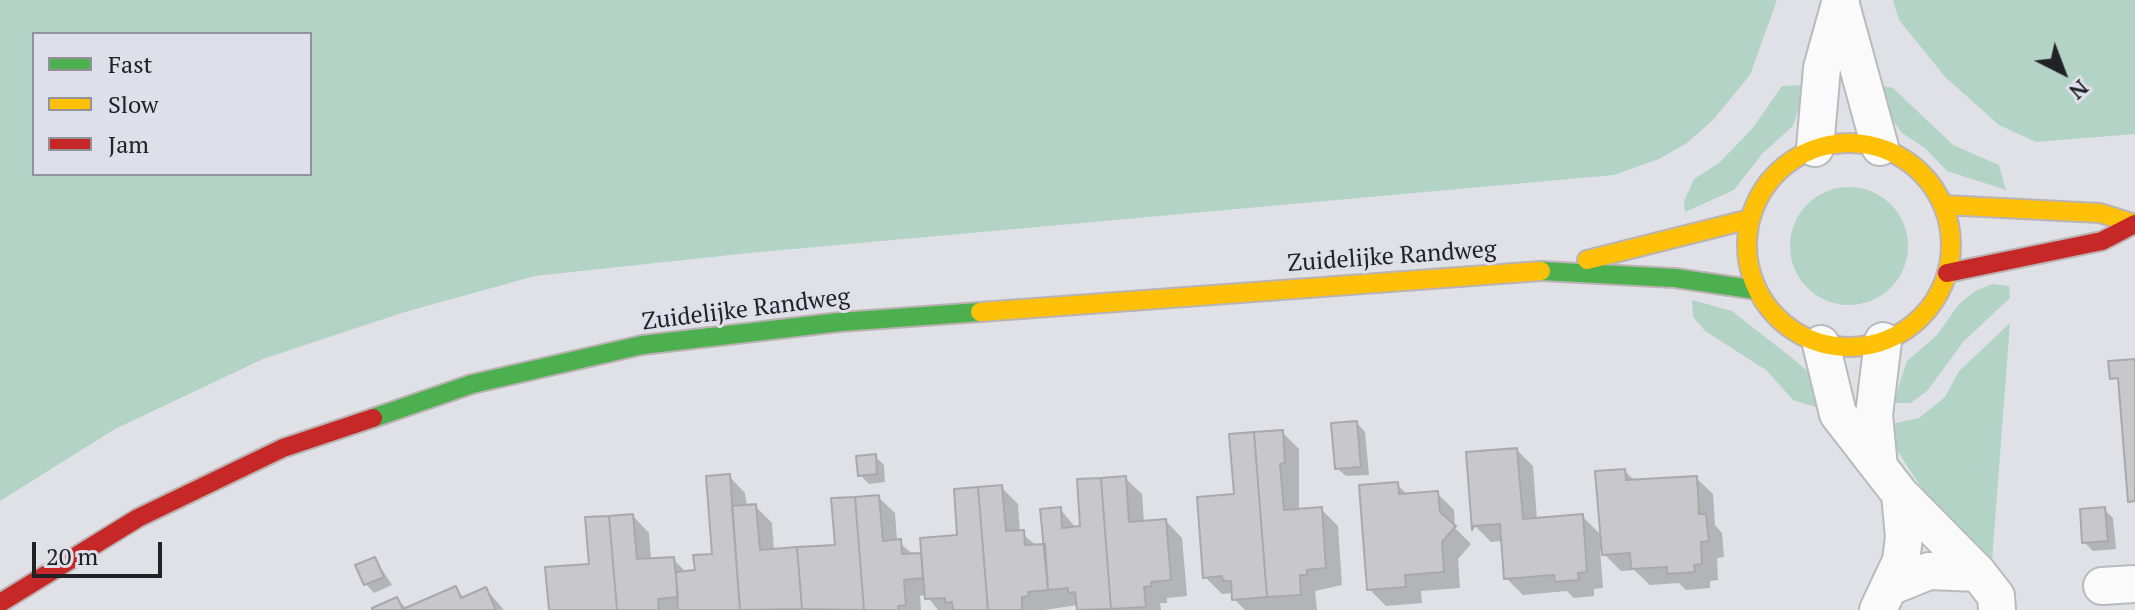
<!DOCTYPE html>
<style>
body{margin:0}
#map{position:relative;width:2135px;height:610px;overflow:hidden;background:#e0e1e6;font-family:"PT Serif",serif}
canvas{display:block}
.legend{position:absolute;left:32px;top:32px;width:280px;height:144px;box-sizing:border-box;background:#dedfe8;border:2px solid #92939a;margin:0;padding:10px 14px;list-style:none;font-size:24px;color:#212225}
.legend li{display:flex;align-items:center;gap:16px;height:40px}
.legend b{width:40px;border:2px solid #92939a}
.north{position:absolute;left:2023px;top:32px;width:80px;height:80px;-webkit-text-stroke:6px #dedfe8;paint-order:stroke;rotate:138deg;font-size:22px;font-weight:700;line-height:32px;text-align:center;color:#212225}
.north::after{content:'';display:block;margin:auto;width:28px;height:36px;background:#212225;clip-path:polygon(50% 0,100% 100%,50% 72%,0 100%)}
.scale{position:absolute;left:32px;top:542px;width:130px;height:36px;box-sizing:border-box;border:4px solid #212225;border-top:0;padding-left:10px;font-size:24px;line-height:28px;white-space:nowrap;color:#212225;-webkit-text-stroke:6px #dedfe8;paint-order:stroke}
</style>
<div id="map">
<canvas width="2135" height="610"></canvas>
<ul class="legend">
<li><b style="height:10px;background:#4caf50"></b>Fast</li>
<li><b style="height:10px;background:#ffc107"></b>Slow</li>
<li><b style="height:10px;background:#c62828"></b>Jam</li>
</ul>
<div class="north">N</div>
<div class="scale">20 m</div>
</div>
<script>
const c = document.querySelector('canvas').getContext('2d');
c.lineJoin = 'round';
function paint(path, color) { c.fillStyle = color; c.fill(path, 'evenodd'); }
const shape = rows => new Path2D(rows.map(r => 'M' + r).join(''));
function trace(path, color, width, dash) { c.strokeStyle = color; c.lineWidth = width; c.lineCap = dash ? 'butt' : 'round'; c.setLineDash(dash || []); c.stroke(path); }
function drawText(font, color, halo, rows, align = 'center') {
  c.font = font + ' "PT Serif",serif'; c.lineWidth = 6; c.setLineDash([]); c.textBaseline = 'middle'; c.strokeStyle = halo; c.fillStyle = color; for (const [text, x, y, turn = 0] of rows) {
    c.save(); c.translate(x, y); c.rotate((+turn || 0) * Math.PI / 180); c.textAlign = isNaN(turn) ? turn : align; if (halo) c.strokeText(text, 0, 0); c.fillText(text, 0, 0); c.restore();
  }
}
const green = shape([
 [0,0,1777,0,1750,75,1713,120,1687,143,1659,159,1614,175,749,253,535,276,405,312,263,359,115,429,0,501],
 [34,34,310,34,310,174,34,174],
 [1893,0,2135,0,2135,134,2036,142,1999,125,1946,78,1899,20],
 [1807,85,1793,126,1763,153,1734,190,1685,212,1684,201,1694,179,1719,163,1752,129,1782,86],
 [1878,85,1893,88,1953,145,1999,165,2006,190,1947,171,1925,148,1902,133,1886,111],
 '1790 246a59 59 0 1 1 118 0a59 59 0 1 1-118 0Z',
 [1992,284,2009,286,2010,298,1963,342,1928,390,1911,403,1893,403,1907,361,1937,335,1959,304,1975,291],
 [1692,300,1732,311,1792,358,1813,376,1823,405,1815,407,1793,400,1766,370,1705,331,1693,317],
 [2010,323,1992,561,1924,492,1890,439,1891,424,1919,418,1945,397,1959,371]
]);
const shadow = shape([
 [1357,423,1365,432,1369,475,1346,476,1337,468],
 [1282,432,1299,449,1299,511,1321,509,1338,526,1342,585,1315,591,1317,610,1245,610,1234,599,1233,593,1222,594,1205,577,1237,496],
 [1517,450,1533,466,1537,520,1582,516,1603,537,1625,471,1635,481,1696,478,1713,494,1715,525,1722,533,1724,557,1717,558,1718,580,1710,581,1710,588,1686,590,1679,583,1650,585,1634,570,1621,571,1600,550,1603,588,1594,589,1594,596,1574,598,1567,591,1523,595,1506,578,1503,541,1491,542,1474,525],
 [875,456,884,465,885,482,869,484,860,475],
 [729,476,745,493,747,507,755,506,772,523,774,551,837,546,878,497,895,513,897,541,914,555,923,555,960,537,1001,487,1018,504,1020,532,1037,546,1046,546,1060,509,1077,529,1083,528,1125,478,1142,494,1144,523,1166,521,1182,538,1187,596,1167,598,1167,603,1160,603,1161,610,1079,610,1078,605,1044,610,938,610,926,595,920,596,921,610,551,610,633,516,649,533,651,560,673,559,687,573,697,572,714,556],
 [1397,485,1408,495,1437,493,1454,510,1455,528,1471,544,1458,559,1460,588,1421,591,1422,603,1386,606,1369,589],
 [2104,509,2113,518,2116,549,2093,551,2084,542],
 [375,559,392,585,374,593,366,584],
 [455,589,465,598,486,589,504,610,375,610,397,599,407,609]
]);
const building = shape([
 [2135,359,2135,501,2128,502,2118,378,2110,379,2108,361,2135,359],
 [1357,421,1361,467,1335,469,1331,423,1357,421],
 [1283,430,1285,463,1280,464,1284,510,1322,507,1326,568,1307,570,1307,575,1300,575,1301,595,1267,597,1254,432,1283,430],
 [1254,432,1267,597,1232,600,1231,581,1223,581,1222,576,1203,578,1197,497,1234,494,1229,434,1254,432],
 [1517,448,1523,519,1583,514,1587,572,1578,573,1579,580,1555,582,1554,575,1504,579,1500,524,1474,526,1472,530,1466,452,1517,448],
 [876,454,877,474,858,476,856,456,876,454],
 [1625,469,1626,480,1697,476,1699,514,1706,514,1709,541,1701,542,1702,564,1694,565,1695,572,1667,574,1667,567,1631,569,1630,553,1602,555,1595,471,1625,469],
 [730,474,740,610,678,610,676,572,695,570,693,555,712,554,706,476,730,474],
 [1126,476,1129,522,1166,519,1171,580,1151,582,1152,586,1144,587,1146,607,1111,609,1101,478,1126,476],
 [1101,478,1111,609,1077,610,1075,592,1068,593,1068,588,1048,590,1040,509,1061,507,1062,528,1080,526,1077,479,1101,478],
 [1398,482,1399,494,1438,491,1440,512,1456,526,1442,542,1444,572,1405,575,1406,587,1367,590,1359,485,1398,482],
 [1002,485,1006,531,1024,530,1025,545,1045,544,1048,590,1028,592,1029,596,1022,597,1022,610,988,610,978,487,1002,485],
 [978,487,988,610,953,610,952,602,945,603,945,598,925,599,920,538,957,535,954,489,978,487],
 [879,495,883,541,901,539,902,554,921,553,923,578,904,580,906,605,898,606,899,610,864,610,855,497,879,495],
 [855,497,864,610,802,609,797,547,835,545,831,498,855,497],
 [756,504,760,550,797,547,802,609,740,610,732,506,756,504],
 [2105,507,2108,541,2082,543,2080,509,2105,507],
 [633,514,637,559,674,557,678,597,658,599,659,610,617,610,609,516,633,514],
 [609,516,617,610,549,610,545,567,589,564,585,517,609,516],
 [375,557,384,577,364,585,355,565,375,557],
 [456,586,461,598,486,587,496,610,372,610,372,608,397,597,403,609,456,586]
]);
const street = shape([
 [1841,5,1880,147],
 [1815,148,1822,68,1841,0],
 [1821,344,1838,414,1900,494,1978,573,1996,596,1997,610],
 [1879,467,1874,415,1883,341],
 [1892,586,1929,571,1978,573],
 [2102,586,2135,584],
 [1878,610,1901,561,1904,537,1900,494]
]);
const fast = shape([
 [1541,271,1675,278,1757,290],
 [373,418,472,384,642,345,840,322,980,312]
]);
const slow = shape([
 '1747 245a102 102 0 1 1 204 0a102 102 0 1 1-204 0Z',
 [1944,205,2100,213,2135,224],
 [1587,260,1750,219],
 [980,312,1541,271]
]);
const jam = shape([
 [1947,273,2102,241,2135,224],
 [0,603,138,518,283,448,373,418]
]);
const streetNames = [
 ["Zuidelijke Randweg",1392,257,-4],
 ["Zuidelijke Randweg",746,310,-7]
];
paint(green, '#b4d3c7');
paint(shadow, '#0003');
paint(building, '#c8c7ca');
trace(building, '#a9a8ab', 2);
trace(street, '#b9babd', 40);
trace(fast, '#bab3b2', 22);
trace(slow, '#bab3b2', 22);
trace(jam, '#bab3b2', 22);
trace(street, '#fafafb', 36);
trace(fast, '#4caf50', 18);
trace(slow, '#ffc107', 18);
trace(jam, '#c62828', 18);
drawText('24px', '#212225', '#dedfe8', streetNames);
</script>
